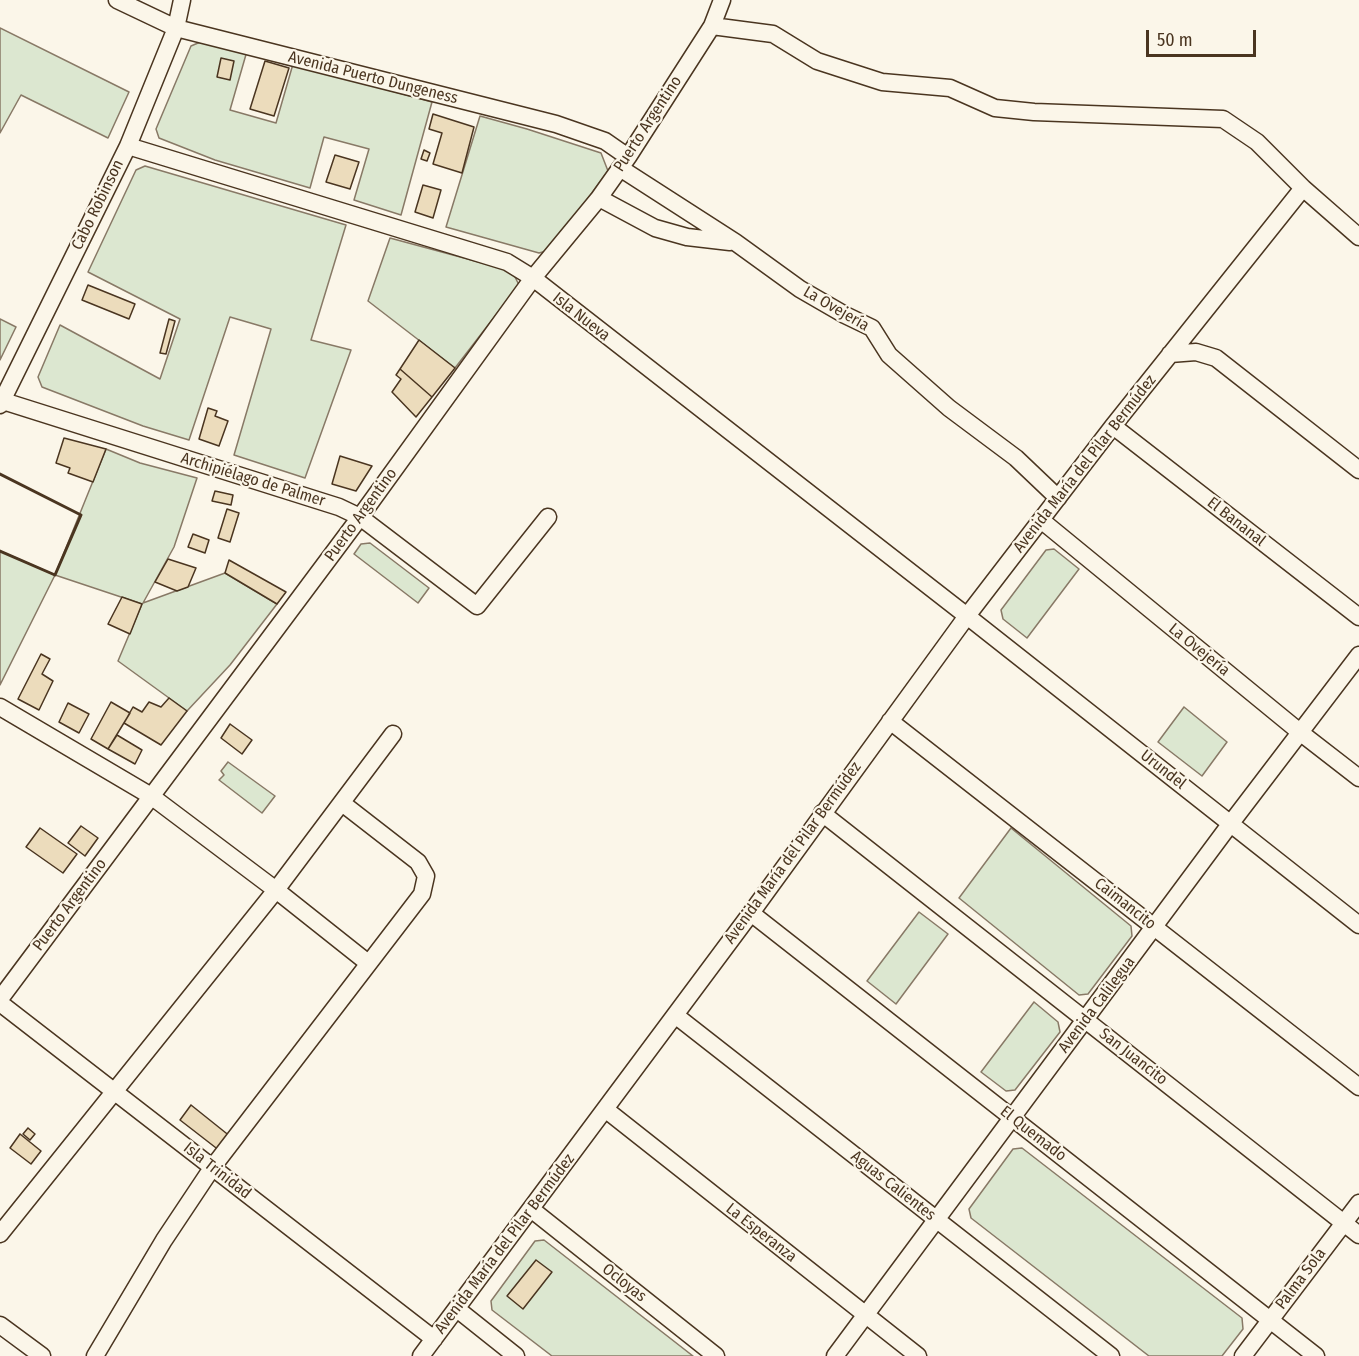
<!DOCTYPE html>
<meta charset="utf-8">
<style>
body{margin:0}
#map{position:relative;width:1359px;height:1356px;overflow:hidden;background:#fbf6e9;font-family:"Fira Sans Condensed",sans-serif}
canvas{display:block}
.scale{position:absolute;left:1146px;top:30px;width:110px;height:27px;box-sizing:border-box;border:3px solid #4a3520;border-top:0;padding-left:8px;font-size:18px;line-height:21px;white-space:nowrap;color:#4a3520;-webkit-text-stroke:4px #fbf6e9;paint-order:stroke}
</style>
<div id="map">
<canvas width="1359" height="1356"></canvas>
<div class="scale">50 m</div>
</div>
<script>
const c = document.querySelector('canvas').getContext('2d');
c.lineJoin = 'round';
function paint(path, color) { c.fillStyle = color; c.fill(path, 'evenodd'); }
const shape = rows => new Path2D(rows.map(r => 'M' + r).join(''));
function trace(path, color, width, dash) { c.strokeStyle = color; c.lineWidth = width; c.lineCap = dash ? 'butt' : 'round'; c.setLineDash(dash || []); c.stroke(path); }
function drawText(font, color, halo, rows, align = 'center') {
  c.font = font + ' "Fira Sans Condensed",sans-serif'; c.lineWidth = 4.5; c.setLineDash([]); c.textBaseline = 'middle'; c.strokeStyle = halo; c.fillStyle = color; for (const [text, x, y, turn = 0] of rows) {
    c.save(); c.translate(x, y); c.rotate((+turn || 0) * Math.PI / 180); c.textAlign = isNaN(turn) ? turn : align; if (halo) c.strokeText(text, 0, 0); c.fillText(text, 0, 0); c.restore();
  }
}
const green = shape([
 [0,28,129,92,108,138,21,95,0,133,0,28],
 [205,40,247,51,230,110,276,123,293,64,432,102,401,215,354,200,369,149,324,137,310,188,215,160,159,138,156,129,191,46,205,40],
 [480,116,527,129,601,153,608,171,550,250,539,253,446,227,480,116],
 [145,166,346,225,311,340,351,350,305,478,234,455,271,329,230,317,189,440,143,426,42,387,38,377,60,325,160,379,180,319,88,272,136,170,145,166],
 [390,238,512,271,519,285,455,368,368,301,390,238],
 [0,319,16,327,0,360,0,319],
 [106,449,140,463,197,478,174,547,143,603,225,573,277,604,230,665,187,711,118,661,142,604,55,575,0,685,0,551,55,575,106,449],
 [370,543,429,588,418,603,354,554,361,544,370,543],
 [1054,549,1079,569,1027,638,1003,619,1001,610,1046,550,1054,549],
 [1184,707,1227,742,1202,776,1158,742,1184,707],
 [228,762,275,796,262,813,219,780,224,775,221,771,228,762],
 [1011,828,1131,926,1132,936,1088,994,1079,995,959,898,1011,828],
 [919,912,948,934,896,1004,867,981,919,912],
 [1034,1002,1058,1022,1060,1032,1015,1090,1006,1091,981,1072,1034,1002],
 [1022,1148,1242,1318,1243,1329,1222,1356,1149,1356,971,1218,969,1209,1013,1149,1022,1148],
 [544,1240,693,1356,552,1356,492,1310,491,1301,535,1241,544,1240]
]);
const building = shape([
 [221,58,234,61,230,80,217,77,221,58],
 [265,61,289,68,274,116,250,109,265,61],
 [433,114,474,127,462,173,433,164,442,133,429,129,433,114],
 [424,150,430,153,427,161,421,159,424,150],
 [335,155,359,162,350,189,326,182,335,155],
 [423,185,441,190,433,218,415,212,423,185],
 [88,285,135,304,129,319,82,300,88,285],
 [169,319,175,321,166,354,160,353,169,319],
 [419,340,455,368,432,397,400,369,419,340],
 [400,369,432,397,416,417,392,392,401,379,396,375,400,369],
 [208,408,217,411,215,416,228,421,219,446,199,439,208,408],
 [64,438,106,449,93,482,68,473,70,468,56,463,64,438],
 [340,456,372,466,356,491,332,484,340,456],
 [215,491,233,495,231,505,212,501,215,491],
 [227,509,239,513,230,542,218,538,227,509],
 [193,534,209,540,205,553,188,547,193,534],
 [168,559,196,568,188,587,177,591,155,582,168,559],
 [229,560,286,592,277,604,225,573,229,560],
 [122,597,142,604,130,634,108,624,122,597],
 [41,654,50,659,42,674,53,681,39,710,18,699,41,654],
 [169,698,187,711,161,745,124,723,133,707,142,712,149,702,161,707,169,698],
 [111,702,130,713,108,749,91,739,111,702],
 [68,703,89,714,79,733,59,722,68,703],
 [230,724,252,740,242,754,221,738,230,724],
 [117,735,142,750,135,764,108,749,117,735],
 [81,826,98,838,85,856,68,843,81,826],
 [40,828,77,854,63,873,26,847,40,828],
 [191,1105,231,1137,220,1151,180,1120,191,1105],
 [28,1128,35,1134,30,1140,23,1134,28,1128],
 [20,1134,41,1151,31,1164,10,1148,20,1134],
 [536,1260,552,1272,523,1309,507,1296,536,1260]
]);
const minor = shape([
 [117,0,176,28,556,124,605,141,628,157],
 [712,26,773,34,817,61,882,82,950,88,995,108,1034,112,1223,119,1257,142,1303,188],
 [128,146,507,262,533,278,967,616,1359,925],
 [620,168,735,242,800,289,845,315,872,328,889,355,949,408,1016,458,1058,498],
 [599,198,655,228,687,237,730,242],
 [1170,354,1196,352,1216,358,1359,470],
 [0,400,339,507,360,517,477,606,548,517],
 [0,405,128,146,176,28,182,0],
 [1113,426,1359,617],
 [1041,520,1301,733,1359,778],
 [0,707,151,796,276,890,368,963],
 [890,721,1359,1087],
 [822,813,1359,1235],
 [751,913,1316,1356],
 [0,999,360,517,533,278,599,198,628,157,712,26,722,0],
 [0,1003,434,1339],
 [675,1015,1111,1356],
 [605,1109,918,1356],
 [531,1209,716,1356],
 [0,1234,276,890,393,734],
 [457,1309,516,1356],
 [0,1325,42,1356],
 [95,1356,164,1240,212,1168,422,894,426,876,418,862,342,803],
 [421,1356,751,913,967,616,1113,426,1303,188,1359,237],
 [835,1356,1231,823,1359,655],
 [1243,1356,1359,1203]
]);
const wall = shape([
 [0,474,81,515,55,575,0,551]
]);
const streetNames = [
 ["Avenida Puerto Dungeness",373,78,14],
 ["Puerto Argentino",648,124,-57],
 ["Cabo Robinson",98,205,-64],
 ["La Ovejería",836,309,30],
 ["Isla Nueva",581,317,38],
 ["Avenida María del Pilar Bermúdez",1085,464,-52],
 ["Archipiélago de Palmer",253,480,17],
 ["Puerto Argentino",361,515,-54],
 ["El Bananal",1236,522,38],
 ["La Ovejería",1199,650,39],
 ["Urundel",1163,770,38],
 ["Avenida María del Pilar Bermúdez",793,853,-54],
 ["Caimancito",1125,904,38],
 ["Puerto Argentino",70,905,-53],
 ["Avenida Calilegua",1097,1005,-53],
 ["San Juancito",1133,1057,38],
 ["El Quemado",1033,1134,38],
 ["Isla Trinidad",217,1171,38],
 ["Aguas Calientes",893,1186,38],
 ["La Esperanza",761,1233,38],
 ["Avenida María del Pilar Bermúdez",505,1244,-53],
 ["Palma Sola",1301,1279,-53],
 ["Ocloyas",624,1283,38]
];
paint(green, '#dce7d0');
trace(green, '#887966', 1.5);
paint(building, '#ecdcbc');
trace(building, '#4a3520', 1.5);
trace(minor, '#4a3520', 19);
trace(minor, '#fbf6e9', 16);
trace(wall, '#4a3520', 3);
drawText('16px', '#4a3520', '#fbf6e9', streetNames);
</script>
